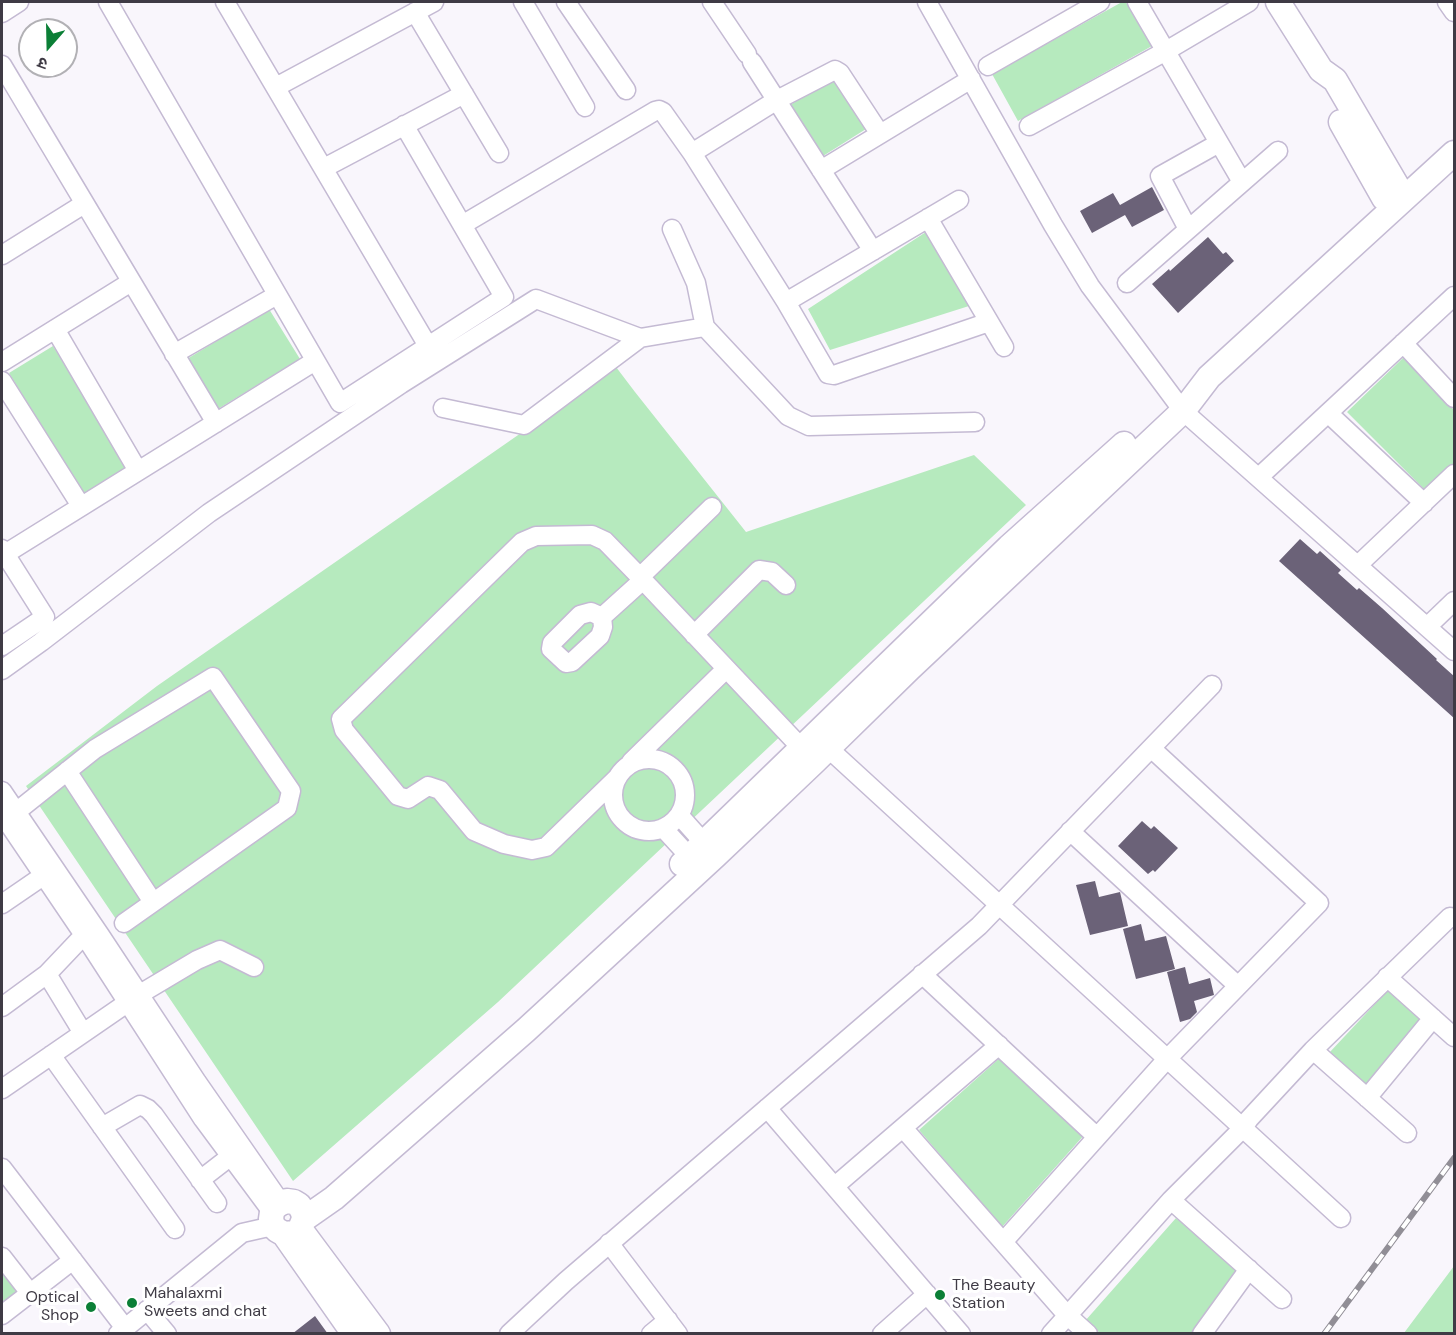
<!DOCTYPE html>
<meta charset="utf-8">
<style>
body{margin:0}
#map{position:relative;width:1456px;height:1335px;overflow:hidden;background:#f9f6fc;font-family:"DM Sans","Noto Sans Devanagari",sans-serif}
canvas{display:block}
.frame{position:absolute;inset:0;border:3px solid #3f3b45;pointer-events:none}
.north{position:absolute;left:18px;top:18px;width:60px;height:60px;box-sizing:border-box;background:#fff;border:2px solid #b2b1b5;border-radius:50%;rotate:200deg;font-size:16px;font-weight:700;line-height:24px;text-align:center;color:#3f3b45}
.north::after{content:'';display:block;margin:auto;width:21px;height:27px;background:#0b7f36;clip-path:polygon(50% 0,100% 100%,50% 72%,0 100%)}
</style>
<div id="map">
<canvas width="1456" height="1335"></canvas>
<div class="frame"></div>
<div class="north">उ</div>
</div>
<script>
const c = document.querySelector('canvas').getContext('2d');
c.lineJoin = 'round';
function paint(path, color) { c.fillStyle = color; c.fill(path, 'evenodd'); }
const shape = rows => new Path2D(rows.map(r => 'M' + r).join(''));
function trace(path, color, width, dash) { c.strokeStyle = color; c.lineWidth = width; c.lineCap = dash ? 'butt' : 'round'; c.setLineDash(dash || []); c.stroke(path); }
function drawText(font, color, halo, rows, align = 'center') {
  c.font = font + ' "DM Sans",sans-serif'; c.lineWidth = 6; c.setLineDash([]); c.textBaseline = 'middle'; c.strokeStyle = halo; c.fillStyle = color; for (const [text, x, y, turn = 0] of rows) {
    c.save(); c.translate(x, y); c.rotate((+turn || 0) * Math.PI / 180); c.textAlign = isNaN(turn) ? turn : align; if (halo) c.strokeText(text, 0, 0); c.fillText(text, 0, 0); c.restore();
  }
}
const green = shape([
 [1122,2,1126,2,1152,46,1018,121,992,74],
 [833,78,866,129,823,156,790,105],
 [926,232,969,306,830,350,808,309],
 [269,309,300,359,218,409,187,359],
 [53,346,128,468,84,495,9,373],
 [1403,358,1454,410,1454,463,1426,491,1347,412],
 [616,367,635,392,746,532,974,455,1026,505,498,1002,293,1181,26,786,157,686],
 [1389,989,1423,1019,1368,1087,1329,1053],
 [1002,1056,1085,1134,1002,1227,919,1130],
 [1176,1218,1238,1270,1192,1333,1100,1333,1085,1321],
 [1454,1266,1454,1333,1404,1333],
 [2,1271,18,1291,2,1304]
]);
const building = shape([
 [1152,187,1164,210,1132,227,1125,215,1092,233,1080,211,1113,193,1120,205],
 [1208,237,1223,254,1226,252,1234,261,1178,313,1152,284,1169,269,1170,271],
 [1300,539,1317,554,1320,551,1341,570,1338,573,1357,590,1359,588,1382,608,1437,659,1436,660,1455,677,1455,719,1279,561],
 [1142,821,1151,829,1154,826,1178,848,1155,872,1153,870,1148,874,1118,846],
 [1095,881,1099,897,1120,892,1128,926,1090,935,1076,885],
 [1141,924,1145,941,1166,936,1175,969,1136,979,1123,929],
 [1185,967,1189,984,1210,978,1214,995,1194,1001,1197,1012,1190,1019,1180,1022,1167,972],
 [315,1316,328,1334,292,1334]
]);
const minor = shape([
 [108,2,340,403,504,297,404,125],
 [225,2,428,346],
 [523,2,585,107],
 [566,2,626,90],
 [712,2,747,54],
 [927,2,1053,225,1090,286,1183,411,1454,651],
 [1137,2,1242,182],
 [1447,2,1454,12],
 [415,12,499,153],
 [2,13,19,2],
 [752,62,873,251],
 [2,65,216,423],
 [988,66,1100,2],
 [276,87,434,2],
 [1029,126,1166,51,1249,2],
 [692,153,777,100,835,70,840,73,880,134],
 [324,168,464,94],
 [821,170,971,79],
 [928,218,1004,347],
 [462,225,655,111,659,110,663,112,692,153,786,302,828,374,834,375,989,322],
 [672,229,696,283,705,327,788,416,809,426,975,422],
 [1188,229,1160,176,1219,143],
 [2,255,84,204],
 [1127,283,1278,151],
 [786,302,959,200],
 [55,329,138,471],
 [1403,343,1454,398],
 [174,354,277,295],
 [2,362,131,282],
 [2,381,81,506],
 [443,408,524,425,640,338],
 [1328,413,1424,503],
 [1259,477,1454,296],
 [2,549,45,617,2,646],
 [5,554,315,361],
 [1358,565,1454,474],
 [640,577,712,507],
 [602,617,591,612,580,615,552,643,551,649,566,663,572,662,600,636,603,627,602,617,643,580],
 [1428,626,1454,601],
 [694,635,759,570,772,572,786,585],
 [2,670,41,642,209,513,401,384,536,299,640,338,705,327],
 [820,738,828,748,1341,1218],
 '613 795a36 36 0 1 1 72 0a36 36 0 1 1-72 0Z',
 [631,762,726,669],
 [67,771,153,902],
 [618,777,546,847,532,850,504,844,474,831,440,790,428,786,408,799,398,796,344,730,341,719,522,542,536,536,592,535,605,541,640,577,809,756],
 [2,791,100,935,197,1082,281,1203],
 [16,812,95,749,213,677,291,791,287,808,124,923],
 [2,814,84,935,203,1119,272,1212],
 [679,815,712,852],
 [663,828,698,866],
 [1070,831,1238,986],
 [2,904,43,876,54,870],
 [47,974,83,1033],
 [922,974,1097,1137],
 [1387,977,1454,1037],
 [2,1007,47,974,84,935,93,928],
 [1313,1050,1407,1133],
 [51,1055,175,1229],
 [2,1089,140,994,197,960,220,950,254,967],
 [1367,1098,1433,1018],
 [767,1108,961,1334],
 [102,1127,140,1105,148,1109,154,1115,217,1203],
 [903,1128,1067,1315,1088,1334],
 [2,1168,125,1328],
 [200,1180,231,1156],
 [835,1186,999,1045],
 [1171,1200,1282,1299],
 [1003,1242,1167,1059,1319,903,1151,748],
 [609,1243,678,1334],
 [2,1257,30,1293],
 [147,1310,167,1334],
 [2,1315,73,1260],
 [118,1334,242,1233,273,1226],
 [509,1334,566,1281,979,926,1212,685],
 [651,1334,668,1320],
 [882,1334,927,1294],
 [1051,1334,1171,1200,1243,1128,1249,1119,1313,1050,1450,917,1454,918],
 [1202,1334,1249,1269]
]);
const major = shape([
 [1278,2,1321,70,1335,80,1397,186],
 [1341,122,1384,198],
 [682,864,1009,547,1124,444],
 [304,1219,303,1212,299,1205,294,1202,287,1201,281,1203,275,1207,272,1212,271,1219,273,1226,277,1230,284,1234,295,1233,300,1229,304,1219,334,1198,526,1030,715,856,814,762,909,669,1183,411,1209,377,1454,153],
 [300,1229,378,1334],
 [284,1234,354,1334]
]);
const rail = shape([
 [1324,1334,1454,1158]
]);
const markers = [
 [940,1295,6,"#0b7f36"],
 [132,1303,6,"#0b7f36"],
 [91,1307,6,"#0b7f36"]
];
const poiNames = [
 ["The Beauty",952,1286],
 ["Station",952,1304],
 ["Mahalaxmi",144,1294],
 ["Sweets and chat",144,1312],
 ["Optical",79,1298,"right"],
 ["Shop",79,1316,"right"]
];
paint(green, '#b6eabe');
paint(building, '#6b6278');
trace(minor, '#c4bad3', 21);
trace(major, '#c4bad3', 27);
trace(minor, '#fff', 18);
trace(major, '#fff', 24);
trace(rail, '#918e96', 6);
trace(rail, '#fff', 4, [11]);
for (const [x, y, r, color] of markers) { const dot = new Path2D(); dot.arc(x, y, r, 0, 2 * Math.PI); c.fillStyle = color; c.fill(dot); trace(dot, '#fff', 2); }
drawText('16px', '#3f3b45', '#fff', poiNames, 'left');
</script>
